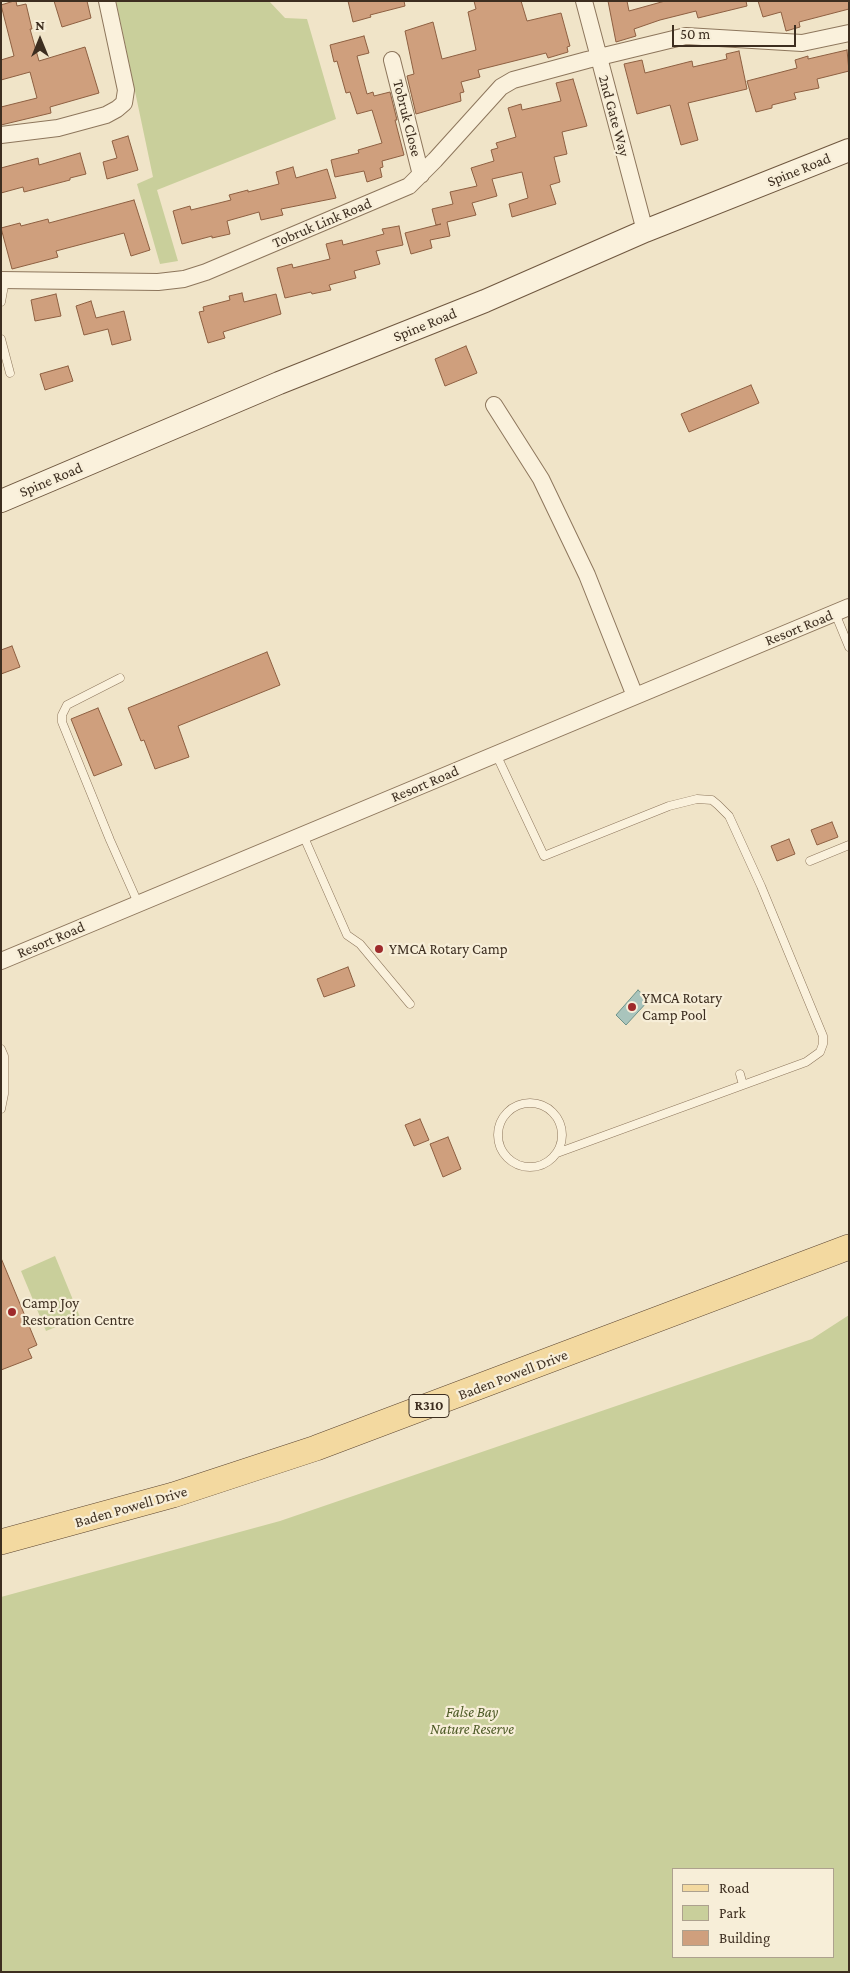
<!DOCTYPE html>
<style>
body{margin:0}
#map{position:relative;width:850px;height:1973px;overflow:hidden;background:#f0e4c8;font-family:"Crimson Pro",serif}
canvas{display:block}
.frame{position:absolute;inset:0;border:2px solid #3d2e20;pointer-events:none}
.legend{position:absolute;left:672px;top:1868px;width:162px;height:90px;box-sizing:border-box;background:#f7eed8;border:1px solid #ada18e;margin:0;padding:6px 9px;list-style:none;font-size:15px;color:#3d2e20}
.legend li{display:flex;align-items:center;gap:10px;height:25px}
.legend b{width:25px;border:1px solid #ada18e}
.north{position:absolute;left:15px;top:15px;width:50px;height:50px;-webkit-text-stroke:4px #f7eed8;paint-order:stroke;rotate:0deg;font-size:14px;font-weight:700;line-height:20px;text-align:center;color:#3d2e20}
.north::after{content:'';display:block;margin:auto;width:18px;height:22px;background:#3d2e20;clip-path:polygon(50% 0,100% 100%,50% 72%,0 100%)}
.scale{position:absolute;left:672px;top:25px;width:124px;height:22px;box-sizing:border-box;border:2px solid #3d2e20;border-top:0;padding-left:6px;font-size:15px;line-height:18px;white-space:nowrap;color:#3d2e20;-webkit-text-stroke:4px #f7eed8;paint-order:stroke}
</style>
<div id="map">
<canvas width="850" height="1973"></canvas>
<div class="frame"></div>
<ul class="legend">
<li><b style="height:6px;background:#f3d9a0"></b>Road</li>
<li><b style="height:14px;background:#c9cf9b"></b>Park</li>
<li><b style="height:14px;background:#cf9f7d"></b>Building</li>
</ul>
<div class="north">N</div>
<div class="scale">50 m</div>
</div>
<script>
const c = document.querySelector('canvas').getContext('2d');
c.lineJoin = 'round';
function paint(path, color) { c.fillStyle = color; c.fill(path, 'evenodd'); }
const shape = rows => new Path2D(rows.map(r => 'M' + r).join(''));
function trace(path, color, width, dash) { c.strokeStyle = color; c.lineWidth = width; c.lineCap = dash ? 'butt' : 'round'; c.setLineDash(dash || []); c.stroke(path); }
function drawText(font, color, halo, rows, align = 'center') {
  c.font = font + ' "Crimson Pro",serif'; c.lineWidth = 4.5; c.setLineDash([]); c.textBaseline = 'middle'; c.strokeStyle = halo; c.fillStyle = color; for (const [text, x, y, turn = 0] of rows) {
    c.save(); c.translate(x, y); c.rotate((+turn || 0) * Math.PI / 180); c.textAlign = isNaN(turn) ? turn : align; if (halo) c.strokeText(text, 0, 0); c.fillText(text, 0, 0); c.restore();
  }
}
const green = shape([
 [116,1,269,1,285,18,307,19,336,119,157,190,178,261,160,264,137,184,153,177],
 [55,1256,80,1317,46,1331,21,1271],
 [849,1315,849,1972,1,1972,1,1597,280,1521,812,1339],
 [674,1869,834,1869,834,1957,674,1957]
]);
const water = shape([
 [638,990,649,1000,626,1025,616,1015,638,990]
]);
const building = shape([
 [14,1,16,1,17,6,26,4,32,29,30,29,39,61,85,47,99,93,50,107,51,113,1,125,1,107,37,98,30,72,1,80,1,60,14,56,1,5,14,1],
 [54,1,87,1,91,18,62,27,54,1],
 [348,1,404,1,405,6,370,15,371,17,353,22,348,1],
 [474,1,521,1,527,21,561,13,570,46,567,47,568,52,548,58,546,53,478,70,480,77,461,82,464,92,460,93,461,101,416,114,407,76,414,74,405,31,433,22,442,59,476,50,468,12,476,9,474,1],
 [608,1,627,1,629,11,665,1,746,1,747,6,698,18,696,11,660,20,634,29,636,36,616,42,608,1],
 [758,1,849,1,849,9,799,22,800,27,786,31,781,12,763,17,758,1],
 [364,36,369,53,357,56,367,94,373,92,374,96,390,92,397,120,395,120,404,155,382,161,383,167,380,168,382,177,367,182,364,171,335,177,331,160,359,153,358,150,382,143,372,110,357,114,350,92,346,93,337,61,334,62,330,45,364,36],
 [847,50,849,71,817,79,819,88,794,93,796,99,772,105,772,108,756,112,747,81,797,68,795,60,808,56,808,59,847,50],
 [739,51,747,89,688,103,698,140,681,145,670,105,637,114,624,64,642,60,645,73,692,61,693,67,727,59,726,54,739,51],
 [573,79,587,126,562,132,567,154,554,157,560,182,550,185,556,204,512,217,509,204,528,198,522,172,492,179,497,196,472,203,476,215,447,222,450,236,430,240,432,248,411,254,405,233,441,224,436,225,432,209,453,204,450,192,477,186,471,168,494,161,491,150,498,148,496,143,516,137,508,108,521,104,522,110,561,101,556,83,573,79],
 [128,136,138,170,107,179,103,162,117,158,112,141,128,136],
 [80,153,86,174,70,178,70,180,24,192,23,187,1,193,1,168,38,158,39,165,80,153],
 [293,167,296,178,327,169,336,198,281,209,283,215,261,220,259,212,227,221,230,234,212,238,212,236,182,244,173,211,190,206,191,210,231,200,229,195,248,190,248,192,279,184,276,172,293,167],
 [134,200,150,250,131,256,124,233,56,251,58,257,12,269,1,228,20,223,21,226,48,219,49,223,134,200],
 [399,226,403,245,376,251,380,264,354,271,356,278,329,285,331,290,312,294,311,292,285,298,277,268,292,264,293,268,330,259,326,244,342,240,343,245,384,234,382,229,399,226],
 [242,293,244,302,276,294,281,314,223,332,225,338,208,343,199,312,204,311,203,307,230,300,229,296,242,293],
 [56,294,61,316,35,321,31,300,56,294],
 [91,301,96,318,124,311,131,340,112,345,108,329,84,335,76,306,91,301],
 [466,346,477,373,445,386,435,359,466,346],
 [68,366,73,381,45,390,40,374,68,366],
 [751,385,759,403,689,432,681,414,751,385],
 [12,646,20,667,1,674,1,650,12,646],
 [267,652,280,685,178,726,189,757,155,769,144,740,141,741,128,708,267,652],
 [98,708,122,765,94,776,71,719,98,708],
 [832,822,838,837,817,845,811,830,832,822],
 [789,839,795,854,777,861,771,846,789,839],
 [348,967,355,986,324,997,317,979,348,967],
 [420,1119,429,1140,414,1146,405,1125,420,1119],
 [448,1137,461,1169,443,1177,430,1144,448,1137],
 [1,1258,37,1345,28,1349,32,1358,1,1370,1,1258]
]);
const service = shape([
 [1,302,5,280],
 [1,339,10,373],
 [835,613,849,647],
 [120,678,67,705,62,715,62,722,110,840,138,903],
 [496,754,544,856,669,806,697,799,712,800,718,805,729,816,761,886,823,1036,823,1044,820,1052,806,1062,557,1153],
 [303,835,347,935,360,944,410,1004],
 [810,861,849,845],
 [1,1049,4,1056,4,1094,1,1109],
 [740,1074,743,1085],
 '498 1135a32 32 0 1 1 64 0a32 32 0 1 1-64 0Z'
]);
const minor = shape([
 [584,1,645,231],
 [392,60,421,175],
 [1,135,58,128,106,115,117,109,124,103,126,90,107,1],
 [1,280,158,282,184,279,206,272,409,186,435,160,501,87,513,80,587,60,686,36,802,43,849,33],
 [494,405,541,479,587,575,635,696],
 [1,961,849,607]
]);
const secondary = shape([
 [1,501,279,383,485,301,645,231,849,150]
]);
const primary = shape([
 [1,1542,173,1495,316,1448,849,1247]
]);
const markers = [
 [379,949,5,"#9e2a2b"],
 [632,1007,5,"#9e2a2b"],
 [12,1312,5,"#9e2a2b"]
];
const shields = [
 [429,1406,40]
];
const shieldNames = [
 ["R310",429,1406]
];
const streetNames = [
 ["2nd Gate Way",614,116,75],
 ["Tobruk Close",407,118,76],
 ["Spine Road",799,170,-22],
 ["Tobruk Link Road",322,223,-23],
 ["Spine Road",425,325,-22],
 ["Spine Road",51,480,-23],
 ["Resort Road",799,628,-22],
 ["Resort Road",425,784,-23],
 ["Resort Road",51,940,-23],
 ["Baden Powell Drive",513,1375,-21],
 ["Baden Powell Drive",131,1507,-16]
];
const poiNames = [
 ["YMCA Rotary Camp",389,949],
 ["YMCA Rotary",642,998],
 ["Camp Pool",642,1015],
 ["Camp Joy",22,1303],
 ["Restoration Centre",22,1320]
];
const parkNames = [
 ["False Bay",472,1712],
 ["Nature Reserve",472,1729]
];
paint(green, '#c9cf9b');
paint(water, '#a9c4bc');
trace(water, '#6f938a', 1);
paint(building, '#cf9f7d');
trace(building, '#8d5f41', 1);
trace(service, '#8d765c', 9);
trace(minor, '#8d765c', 18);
trace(secondary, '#6f573f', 24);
trace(primary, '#5b4430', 26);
trace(service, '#faf1dc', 8);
trace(minor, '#faf1dc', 16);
trace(secondary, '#faf1dc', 22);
trace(primary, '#f3d9a0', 25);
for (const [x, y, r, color] of markers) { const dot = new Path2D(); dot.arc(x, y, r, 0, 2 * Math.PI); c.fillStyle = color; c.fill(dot); trace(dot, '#f7eed8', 2); }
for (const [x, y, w] of shields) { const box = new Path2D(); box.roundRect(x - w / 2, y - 11.5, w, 23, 4); c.fillStyle = '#f7eed8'; c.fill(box); trace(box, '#3d2e20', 1); }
drawText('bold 14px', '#3d2e20', null, shieldNames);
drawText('15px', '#3d2e20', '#f7eed8', streetNames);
drawText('15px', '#3d2e20', '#f7eed8', poiNames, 'left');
drawText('italic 15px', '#4d5a26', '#f7eed8', parkNames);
</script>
